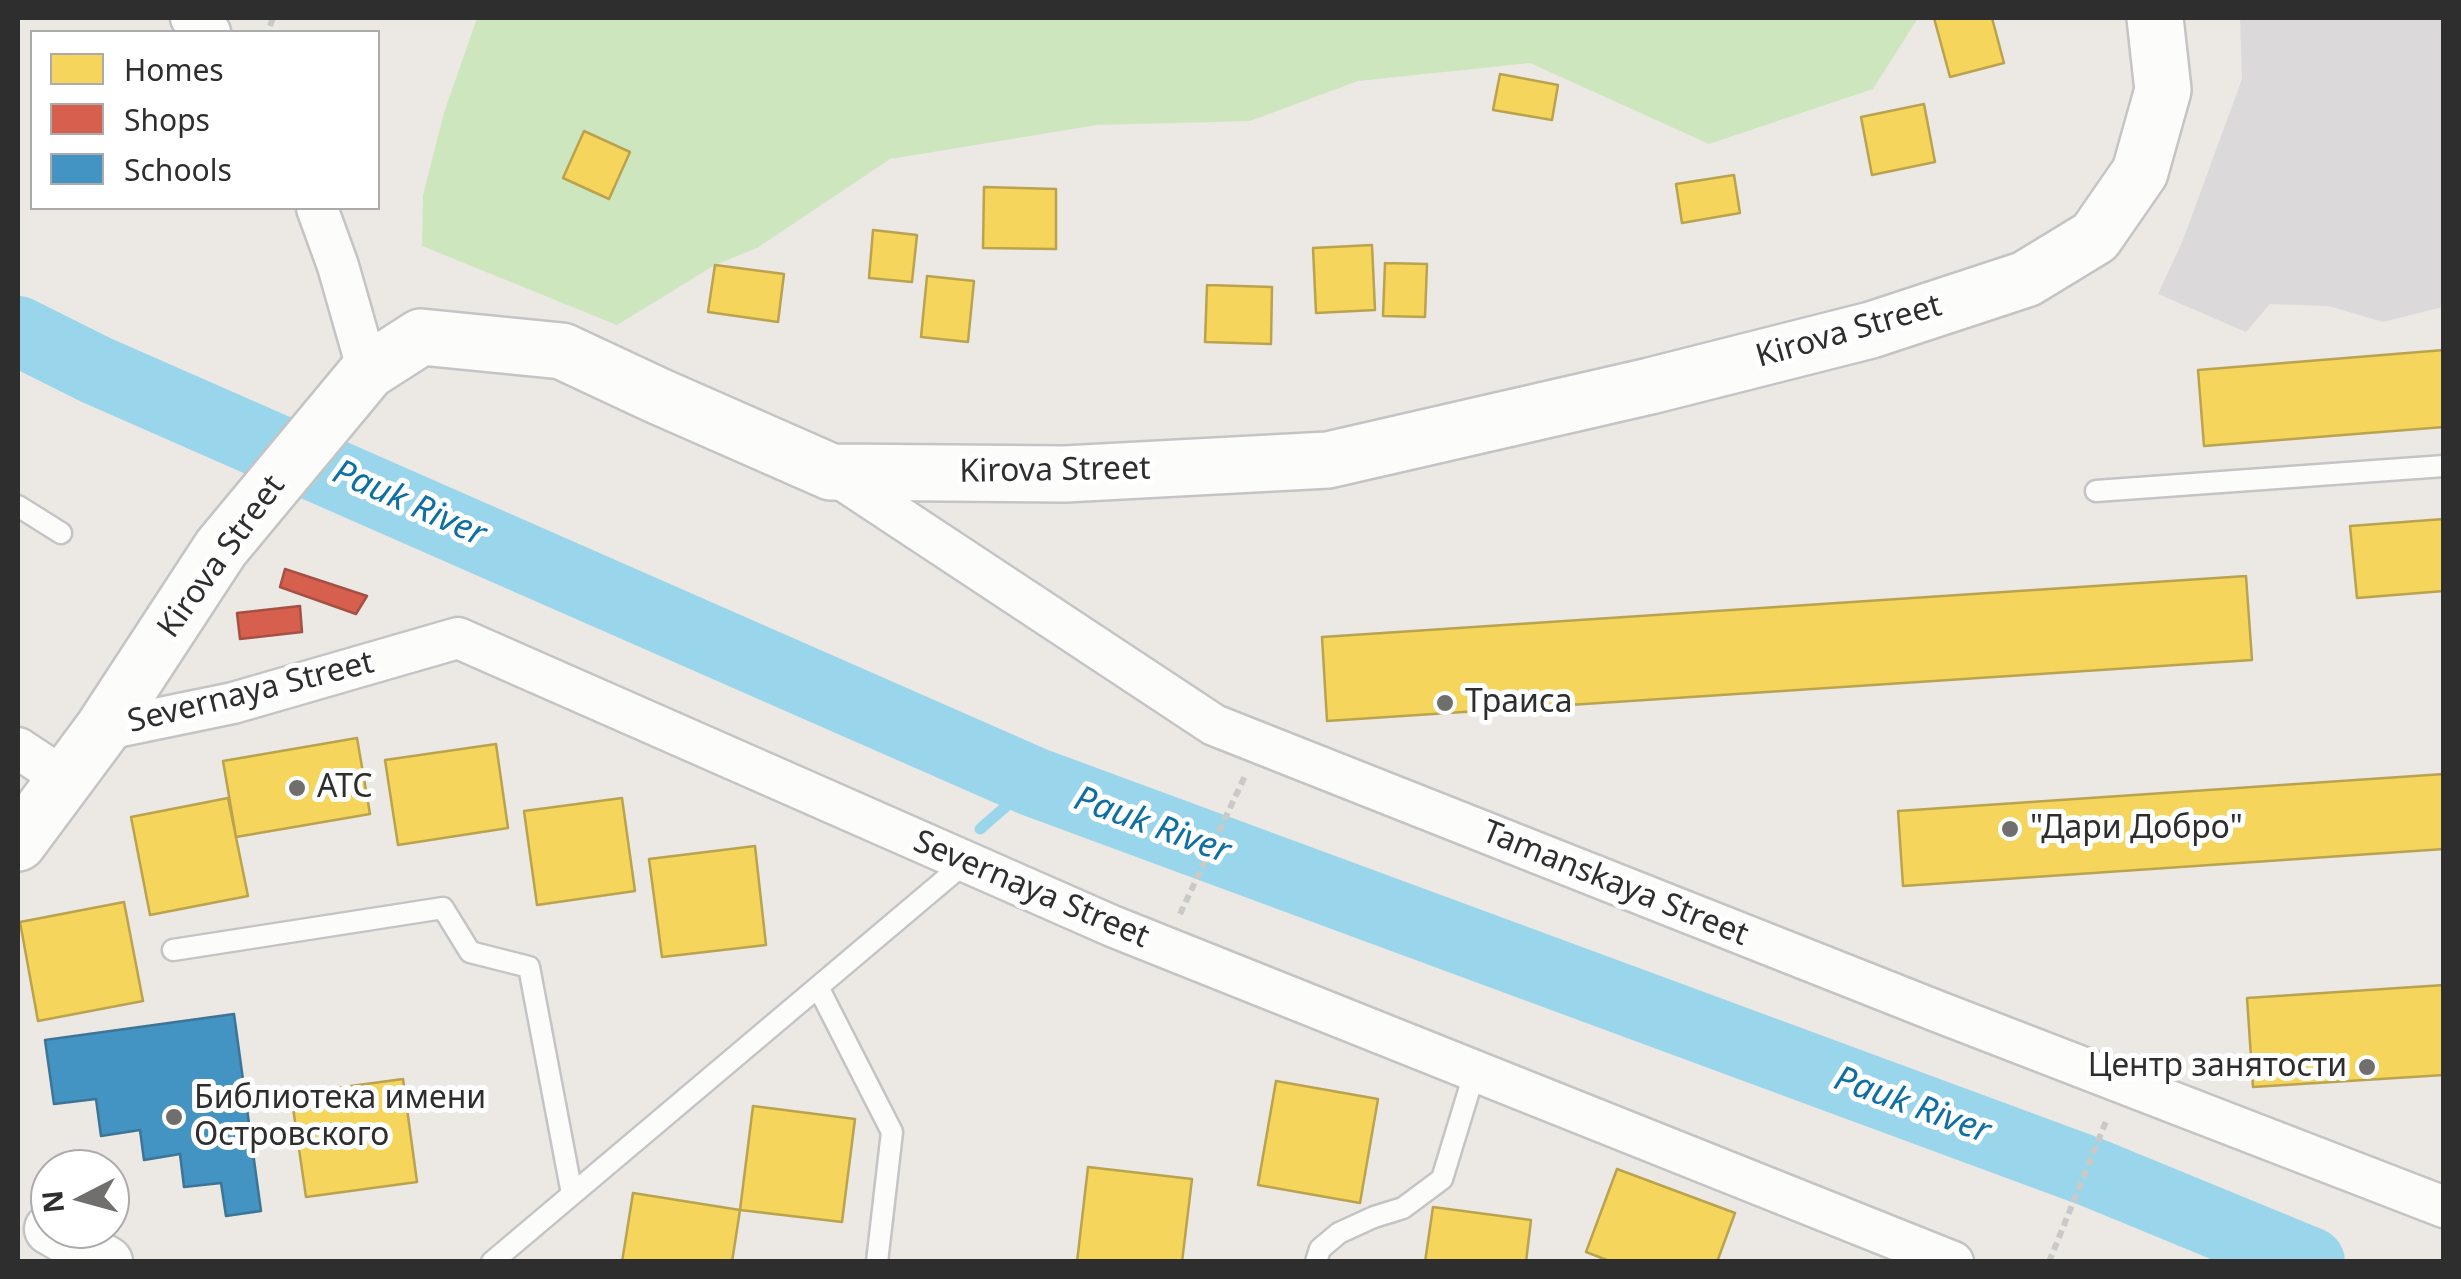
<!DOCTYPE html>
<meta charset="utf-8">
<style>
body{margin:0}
#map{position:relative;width:2461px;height:1279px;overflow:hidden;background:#ece8e4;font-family:"Noto Sans",sans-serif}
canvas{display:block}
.frame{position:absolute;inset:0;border:20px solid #2e2e2e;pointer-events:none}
.legend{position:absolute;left:30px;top:30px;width:350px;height:180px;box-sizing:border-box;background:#fff;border:2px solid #ababab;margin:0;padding:12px 18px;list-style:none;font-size:30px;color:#2e2e2e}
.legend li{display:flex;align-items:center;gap:20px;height:50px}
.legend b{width:50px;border:2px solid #ababab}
.north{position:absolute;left:30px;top:1149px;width:100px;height:100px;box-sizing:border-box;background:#fff;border:2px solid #ababab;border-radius:50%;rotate:264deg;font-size:28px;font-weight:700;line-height:40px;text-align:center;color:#2e2e2e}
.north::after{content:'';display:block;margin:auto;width:35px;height:45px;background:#706f6e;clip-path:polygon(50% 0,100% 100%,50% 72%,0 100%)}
</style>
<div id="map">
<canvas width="2461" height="1279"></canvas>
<div class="frame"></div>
<ul class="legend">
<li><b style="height:28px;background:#f6d55c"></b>Homes</li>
<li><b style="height:28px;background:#d6604d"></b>Shops</li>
<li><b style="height:28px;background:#4393c3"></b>Schools</li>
</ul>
<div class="north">N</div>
</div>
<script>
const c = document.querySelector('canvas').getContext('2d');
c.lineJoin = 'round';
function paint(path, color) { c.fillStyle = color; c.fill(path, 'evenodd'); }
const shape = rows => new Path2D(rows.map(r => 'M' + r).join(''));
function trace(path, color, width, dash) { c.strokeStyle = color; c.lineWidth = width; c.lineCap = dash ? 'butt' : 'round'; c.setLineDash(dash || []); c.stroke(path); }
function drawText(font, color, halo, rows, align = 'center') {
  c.font = font + ' "Noto Sans",sans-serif'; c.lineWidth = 10; c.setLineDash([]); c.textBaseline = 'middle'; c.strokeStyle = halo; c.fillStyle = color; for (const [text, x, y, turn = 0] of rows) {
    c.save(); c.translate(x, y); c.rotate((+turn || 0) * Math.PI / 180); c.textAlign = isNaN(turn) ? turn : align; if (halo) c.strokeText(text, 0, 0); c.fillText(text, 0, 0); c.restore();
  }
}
const industrial = shape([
 [2240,18,2443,18,2443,307,2383,322,2329,306,2270,304,2246,332,2158,294,2183,240,2242,79]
]);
const green = shape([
 [477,18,1918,18,1873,89,1709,144,1530,63,1358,81,1250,121,1097,125,890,159,757,248,715,265,617,325,422,246,423,195,444,113]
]);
const homes = shape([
 [1934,18,1992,18,2004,63,1950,77,1934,18],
 [1500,74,1558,85,1552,120,1493,110,1500,74],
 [1924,104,1935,162,1872,175,1861,117,1924,104],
 [584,131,630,152,609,199,563,178,584,131],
 [1734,175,1740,213,1682,223,1676,184,1734,175],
 [984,187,1056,189,1056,249,983,248,984,187],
 [873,230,917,235,912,282,869,278,873,230],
 [1372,245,1375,310,1316,313,1313,248,1372,245],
 [1385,263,1427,264,1425,317,1383,316,1385,263],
 [715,265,784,274,778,322,708,312,715,265],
 [927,276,974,281,968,342,921,337,927,276],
 [1207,285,1272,287,1271,344,1205,342,1207,285],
 [2444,350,2444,427,2204,446,2198,370,2444,350],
 [2444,519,2444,591,2357,598,2350,526,2444,519],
 [2246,576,2252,660,1327,721,1322,637,2246,576],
 [357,738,370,814,236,837,223,761,357,738],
 [496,744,508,828,398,845,385,760,496,744],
 [2444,774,2444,849,1903,886,1898,811,2444,774],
 [228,798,248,896,150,915,131,817,228,798],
 [622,798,635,891,537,905,524,811,622,798],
 [755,846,766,945,662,957,649,859,755,846],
 [124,902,143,1001,38,1021,20,922,124,902],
 [2444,985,2444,1075,2253,1087,2247,998,2444,985],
 [403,1079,417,1182,306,1197,291,1094,403,1079],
 [1276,1081,1378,1099,1360,1203,1258,1185,1276,1081],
 [753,1106,855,1119,842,1222,740,1210,753,1106],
 [1088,1167,1192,1179,1182,1262,1077,1262,1088,1167],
 [1617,1169,1735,1213,1717,1262,1612,1262,1586,1252,1617,1169],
 [633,1193,740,1210,732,1262,622,1262,633,1193],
 [1433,1207,1531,1220,1526,1262,1425,1262,1433,1207]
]);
const shops = shape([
 [285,569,367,596,356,614,280,587,285,569],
 [300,606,302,632,240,639,237,613,300,606]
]);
const schools = shape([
 [234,1014,261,1211,226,1216,221,1183,184,1187,180,1154,144,1160,140,1130,101,1136,96,1099,54,1104,45,1040,234,1014]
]);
const stream = shape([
 [980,829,1034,782]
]);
const river = shape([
 [18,331,96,370,1034,782,2091,1172,2310,1262]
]);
const path = shape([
 [270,26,273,18],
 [1180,914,1245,776],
 [2049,1262,2107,1119]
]);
const service = shape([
 [2096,491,2444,466],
 [18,506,61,533],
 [173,950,443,908,470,952,529,967,572,1194],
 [818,987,892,1132,877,1262],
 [492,1262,966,862],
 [1316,1262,1320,1249,1339,1233,1374,1217,1403,1208,1442,1179,1475,1071]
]);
const minor = shape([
 [191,18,210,32],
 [317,208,338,266,368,371],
 [831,472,1214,725,1939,1012,2444,1207],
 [102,730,233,703,458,638,1112,926,1953,1262],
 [18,748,66,780]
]);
const tertiary = shape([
 [50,1229,107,1262]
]);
const secondary = shape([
 [18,843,102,730,221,548,368,371,421,337,562,351,656,395,831,472,1065,474,1328,460,1650,386,1871,330,2026,279,2095,237,2140,172,2163,90,2155,18]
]);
const markers = [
 [1445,703,10,"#706f6e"],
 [297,788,10,"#706f6e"],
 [2010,829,10,"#706f6e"],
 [2367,1067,10,"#706f6e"],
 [174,1117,10,"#706f6e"]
];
const streetNames = [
 ["Kirova Street",1849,332,-16],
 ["Kirova Street",1055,471,-1],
 ["Kirova Street",222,557,-54],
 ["Severnaya Street",251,693,-14],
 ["Tamanskaya Street",1615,884,22],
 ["Severnaya Street",1031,890,23]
];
const poiNames = [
 ["Траиса",1465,703],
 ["АТС",317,788],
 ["\"Дари Добро\"",2030,829],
 ["Центр занятости",2347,1067,"right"],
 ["Библиотека имени",194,1099],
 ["Островского",194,1136]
];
const waterNames = [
 ["Pauk River",409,504,24],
 ["Pauk River",1152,826,20],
 ["Pauk River",1912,1106,20]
];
paint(industrial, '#dcd9db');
paint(green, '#cee6be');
paint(homes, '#f6d55c');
trace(homes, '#baa34e', 2.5);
paint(shops, '#d6604d');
trace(shops, '#a45144', 2.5);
paint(schools, '#4393c3');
trace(schools, '#3d7596', 2.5);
trace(stream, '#99d6ec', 11);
trace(river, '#99d6ec', 70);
trace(service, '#c5c4c5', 25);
trace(minor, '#c5c4c5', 45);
trace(tertiary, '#c5c4c5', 55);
trace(secondary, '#c5c4c5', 60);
trace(path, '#c9c9c8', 6, [8, 5]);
trace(service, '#fcfcfb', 20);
trace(minor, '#fcfcfb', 40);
trace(tertiary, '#fcfcfb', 50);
trace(secondary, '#fcfcfb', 55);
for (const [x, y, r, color] of markers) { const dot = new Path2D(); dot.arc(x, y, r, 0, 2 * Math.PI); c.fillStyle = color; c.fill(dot); trace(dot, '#fff', 4); }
drawText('32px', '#2e2e2e', '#fff', streetNames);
drawText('32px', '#2e2e2e', '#fff', poiNames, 'left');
drawText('italic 35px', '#0d6fa3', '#fff', waterNames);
</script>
